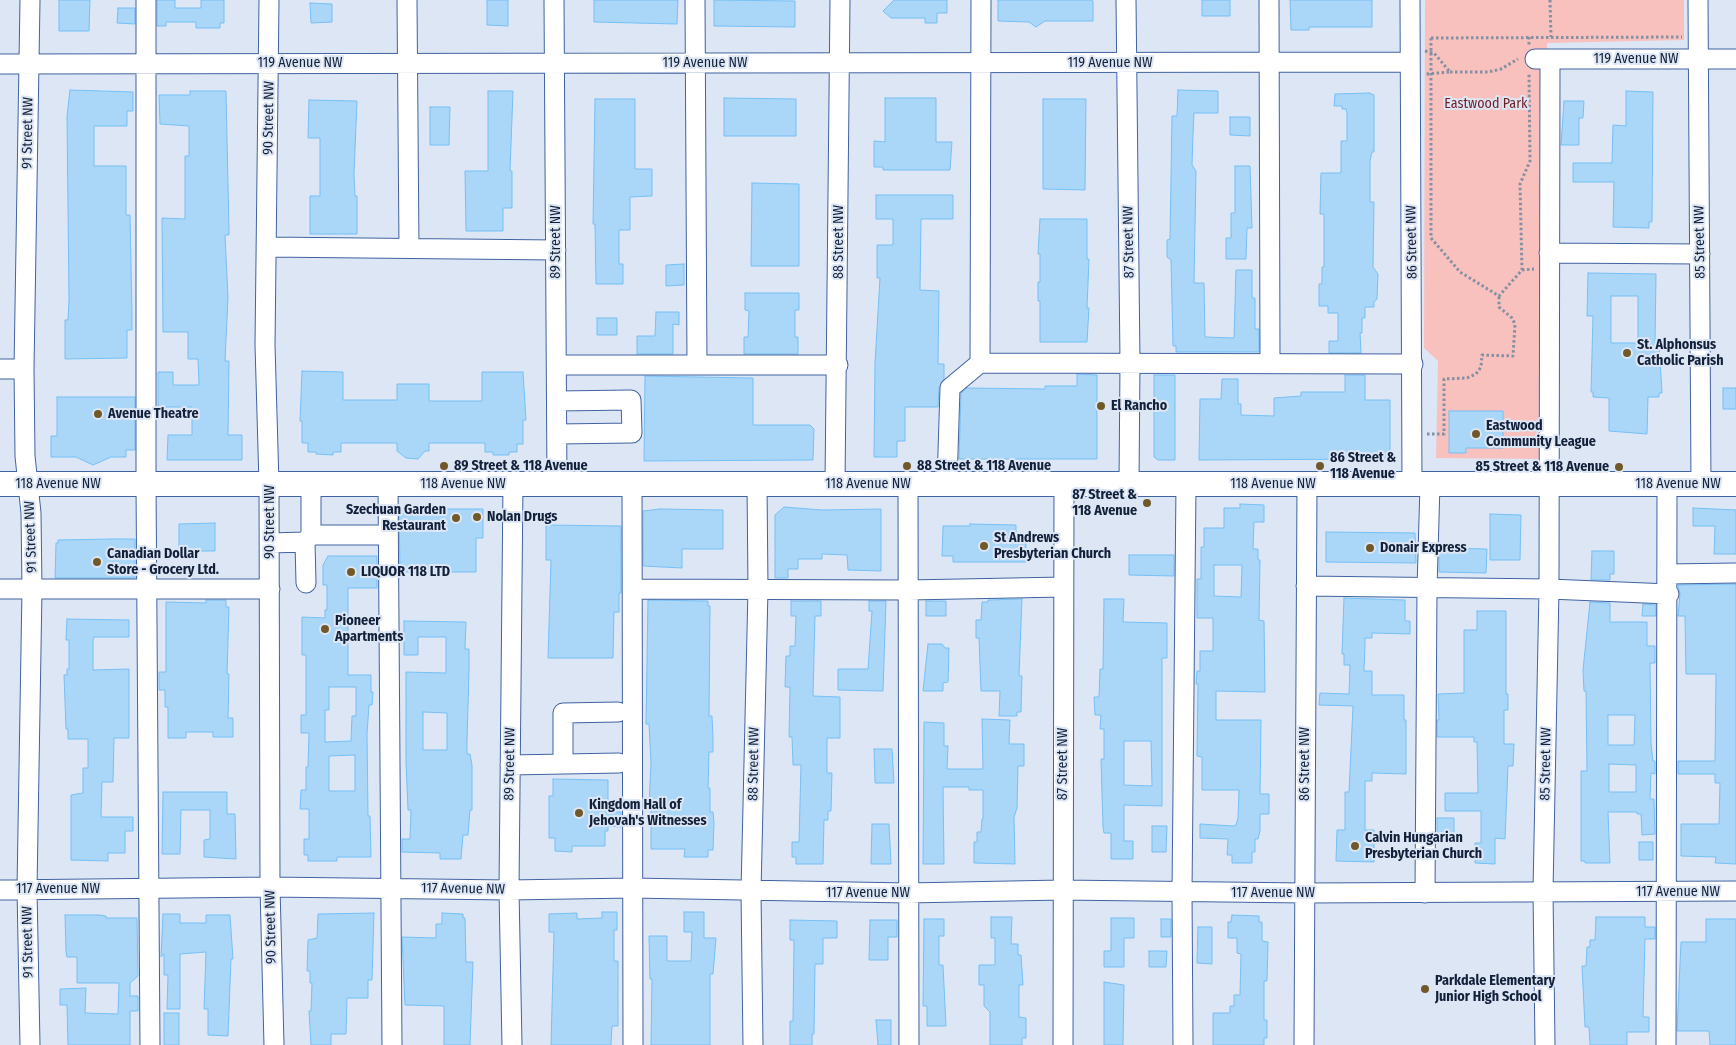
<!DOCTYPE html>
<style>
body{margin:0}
canvas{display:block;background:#dde6f4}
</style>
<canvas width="1736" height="1045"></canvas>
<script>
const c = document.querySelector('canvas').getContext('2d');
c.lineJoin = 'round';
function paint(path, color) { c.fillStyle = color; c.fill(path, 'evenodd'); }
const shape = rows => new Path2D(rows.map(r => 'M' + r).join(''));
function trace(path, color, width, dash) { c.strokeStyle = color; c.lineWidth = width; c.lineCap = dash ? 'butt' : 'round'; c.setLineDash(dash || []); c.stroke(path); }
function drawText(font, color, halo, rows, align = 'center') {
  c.font = font + ' "Fira Sans Condensed",sans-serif'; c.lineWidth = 4; c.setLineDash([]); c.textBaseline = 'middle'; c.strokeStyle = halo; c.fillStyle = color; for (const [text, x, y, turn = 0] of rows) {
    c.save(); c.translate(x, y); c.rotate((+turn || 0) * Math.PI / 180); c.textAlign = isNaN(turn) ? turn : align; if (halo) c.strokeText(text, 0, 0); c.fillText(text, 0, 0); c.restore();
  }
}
const green = shape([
 [1425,0,1684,0,1684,40,1547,43,1544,459,1436,458,1438,361,1424,348]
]);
const building = shape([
 [59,0,90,0,89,31,59,31,59,0],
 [157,0,175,0,175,8,201,8,201,0,224,0,224,23,220,23,220,28,196,28,196,22,166,22,166,26,157,26,157,0],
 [487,0,508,0,508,26,487,25,487,0],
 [594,0,678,0,677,24,594,22,594,0],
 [714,0,795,1,795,27,714,26,714,0],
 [894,0,947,0,947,13,937,13,937,23,925,23,925,18,891,18,883,11,894,0],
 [998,0,1091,0,1093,1,1093,21,1045,21,1036,27,1029,22,998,21,998,0],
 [1202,0,1230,0,1230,16,1202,16,1202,0],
 [1290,0,1372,0,1372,27,1309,27,1309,30,1291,30,1290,0],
 [310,3,332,4,332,22,311,23,310,3],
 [118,8,135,8,135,24,117,23,118,8],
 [70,90,133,92,133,111,127,111,127,126,94,126,94,166,126,166,126,215,130,215,132,313,132,330,127,330,127,358,65,359,65,320,68,320,69,300,67,116,70,90],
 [1178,90,1218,91,1218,113,1194,113,1193,134,1192,165,1196,171,1194,283,1204,283,1205,337,1234,338,1236,270,1252,270,1252,298,1255,298,1255,329,1259,329,1259,352,1176,352,1176,346,1173,346,1171,260,1167,257,1167,240,1170,239,1172,116,1177,116,1178,90],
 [190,91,226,91,229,231,229,235,225,235,228,297,225,361,229,361,228,435,242,435,242,460,167,460,168,435,192,435,192,407,158,407,158,372,173,372,173,385,199,385,198,359,188,359,188,332,163,332,162,218,185,219,185,156,189,156,189,126,160,124,159,95,190,95,190,91],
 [488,91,513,91,510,171,512,171,512,208,503,208,503,231,466,231,465,171,488,171,488,91],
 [1626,91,1653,92,1652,222,1649,222,1649,228,1613,227,1614,182,1573,182,1573,163,1612,163,1613,125,1626,126,1626,91],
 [1369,93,1374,95,1374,152,1372,152,1370,161,1370,202,1374,202,1373,267,1378,274,1377,299,1374,302,1374,307,1365,307,1365,318,1362,318,1362,333,1360,333,1361,353,1329,353,1329,341,1338,341,1338,313,1328,313,1328,306,1319,306,1319,284,1322,284,1322,267,1324,267,1324,214,1320,214,1321,173,1341,173,1341,141,1347,141,1347,114,1346,109,1342,109,1342,106,1334,106,1335,94,1369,93],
 [724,98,796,99,796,136,724,136,724,98],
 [885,98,936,98,936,142,952,142,950,170,883,170,883,167,874,167,874,141,885,142,885,98],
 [595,99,635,99,635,169,652,169,652,196,630,197,630,230,619,230,619,264,623,264,623,284,596,284,595,224,593,224,595,99],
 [1043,99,1086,99,1085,190,1043,189,1043,99],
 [309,100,357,101,354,174,355,196,357,196,357,234,310,234,310,196,320,196,320,138,308,138,309,100],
 [1564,101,1584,101,1583,118,1579,118,1579,145,1561,145,1564,101],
 [430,107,450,107,449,145,430,145,430,107],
 [1230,117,1250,117,1250,136,1230,135,1230,117],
 [1235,166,1250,166,1252,228,1247,228,1246,259,1226,259,1226,238,1231,238,1231,213,1235,213,1235,166],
 [752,183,799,184,799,266,751,266,752,183],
 [876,195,953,195,953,219,921,219,920,290,939,291,938,364,944,364,944,379,939,388,938,407,905,407,905,441,897,441,897,457,874,457,875,363,880,278,877,278,877,245,893,245,893,219,876,219,876,195],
 [1040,219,1087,219,1087,259,1089,259,1087,308,1089,308,1087,342,1040,342,1040,301,1038,301,1038,282,1040,282,1040,254,1038,254,1040,219],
 [684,264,684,285,666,286,666,265,684,264],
 [1588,273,1656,274,1655,343,1659,343,1662,393,1659,393,1659,397,1648,397,1647,434,1609,431,1609,398,1593,397,1593,392,1591,392,1593,316,1587,316,1588,273],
 [1611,296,1638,296,1638,343,1611,343,1611,296],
 [745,293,799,293,799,310,795,310,795,337,798,337,798,354,744,354,744,337,748,337,749,311,745,310,745,293],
 [656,312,679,312,679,325,673,324,673,354,637,354,637,336,655,336,656,312],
 [597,318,617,318,617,335,597,335,597,318],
 [302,371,343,372,343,400,397,400,397,384,429,384,429,401,482,401,482,372,523,372,526,420,523,420,523,444,517,444,517,452,509,452,509,455,493,455,493,452,485,452,485,443,429,443,429,451,425,451,418,459,406,458,397,451,397,443,341,443,341,452,333,452,333,455,316,454,316,452,308,452,308,443,302,443,302,421,300,421,302,371],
 [1077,374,1097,375,1097,459,959,459,961,393,967,388,1045,389,1045,386,1077,386,1077,374],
 [1154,375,1175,375,1175,460,1158,460,1154,457,1154,375],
 [1345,375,1365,375,1365,400,1390,400,1390,459,1199,460,1200,399,1221,399,1222,379,1238,379,1238,404,1241,404,1241,415,1274,416,1274,398,1301,396,1301,392,1345,392,1345,375],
 [645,376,753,378,753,425,810,425,814,429,813,460,644,461,645,376],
 [1723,388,1736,388,1736,409,1723,409,1723,388],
 [57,397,135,397,135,450,126,450,126,457,111,457,93,465,76,457,51,457,51,436,57,436,57,397],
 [1449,411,1503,411,1503,448,1466,448,1466,453,1449,453,1449,411],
 [1240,504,1264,505,1264,522,1254,522,1253,549,1258,549,1258,560,1260,560,1259,620,1264,621,1265,692,1216,691,1216,720,1261,720,1260,794,1269,794,1269,814,1260,814,1260,831,1258,839,1255,839,1255,852,1252,852,1252,863,1232,863,1232,855,1227,855,1228,839,1200,838,1200,824,1234,826,1236,825,1238,818,1239,790,1202,790,1202,757,1197,756,1198,684,1196,684,1197,671,1200,671,1200,651,1213,651,1213,618,1197,618,1197,579,1201,579,1201,547,1204,547,1204,528,1224,528,1224,508,1240,508,1240,504],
 [1214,565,1242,565,1241,597,1214,596,1214,565],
 [784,507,822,510,881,509,881,571,848,570,847,555,822,554,822,559,798,559,798,569,788,569,788,578,775,578,775,515,784,507],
 [1693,508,1736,510,1736,554,1714,554,1715,526,1693,526,1693,508],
 [399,509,483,509,483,538,476,538,476,572,400,572,399,509],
 [660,509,723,510,723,549,682,549,682,568,643,566,643,511,660,509],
 [1490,514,1521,515,1520,560,1490,560,1490,514],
 [215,523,215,551,179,551,179,524,215,523],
 [970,524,1016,525,1016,536,1026,536,1026,562,953,562,953,556,942,556,943,526,970,526,970,524],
 [546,525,621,526,621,593,619,593,619,612,614,612,613,658,548,658,551,560,546,560,546,525],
 [1326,532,1415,533,1416,563,1326,562,1326,532],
 [112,539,135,539,135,578,55,578,56,543,58,543,58,540,112,539],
 [1439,548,1487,549,1486,573,1439,572,1439,548],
 [1592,551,1614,551,1614,574,1610,574,1610,580,1591,580,1592,551],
 [1129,555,1174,555,1174,576,1129,575,1129,555],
 [328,556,377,556,377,588,348,588,348,675,371,675,371,692,373,692,372,705,369,705,367,734,368,816,370,816,371,857,337,857,337,861,308,861,308,855,304,855,304,839,309,839,309,809,300,809,301,790,306,790,306,767,308,767,309,733,301,733,301,715,306,715,306,655,302,655,302,617,325,618,325,610,327,610,327,585,323,585,323,565,328,556],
 [329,687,356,687,356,716,352,716,351,741,325,742,325,710,329,710,329,687],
 [355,755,355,791,329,791,329,756,355,755],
 [1736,584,1736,864,1715,863,1716,857,1681,856,1681,824,1719,824,1720,783,1715,783,1715,774,1678,774,1678,761,1715,761,1716,674,1686,674,1685,616,1678,616,1680,594,1678,585,1736,584],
 [1344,598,1405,600,1405,621,1410,621,1410,634,1372,633,1372,638,1365,638,1365,643,1364,671,1372,671,1372,695,1404,695,1404,720,1406,720,1406,774,1372,773,1372,781,1365,781,1365,830,1374,830,1374,862,1336,861,1337,830,1345,830,1345,792,1349,792,1353,706,1319,705,1320,693,1349,694,1350,665,1344,665,1344,654,1342,654,1344,598],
 [1022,599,1019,676,1022,676,1021,712,1017,712,1017,716,999,716,1000,691,981,691,979,638,976,638,976,620,981,620,982,602,988,602,988,600,1022,599],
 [1104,599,1124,599,1123,622,1167,623,1167,658,1162,658,1162,806,1124,805,1124,841,1133,841,1133,859,1111,859,1111,833,1104,833,1103,827,1101,759,1104,759,1104,729,1100,729,1101,715,1095,715,1094,697,1099,697,1100,669,1103,669,1104,599],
 [1124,741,1151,741,1152,786,1124,785,1124,741],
 [206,600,226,600,226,607,229,607,227,674,229,674,228,718,233,718,233,737,213,737,213,732,186,732,186,738,168,738,168,707,165,707,165,690,159,690,159,672,166,672,166,602,206,603,206,600],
 [648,600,708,601,708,606,710,606,709,716,712,716,713,739,713,752,709,752,708,788,710,788,710,812,713,812,714,823,713,850,708,850,708,857,684,857,685,849,651,849,651,805,649,805,651,763,649,724,646,724,648,600],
 [791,601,821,601,821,616,815,616,813,696,840,697,840,738,827,738,827,773,832,773,831,811,828,811,828,820,824,820,823,864,796,864,796,857,792,857,792,842,799,842,801,765,793,765,792,737,789,737,790,687,785,687,786,656,790,656,790,646,795,646,796,616,791,616,791,601],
 [869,601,886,601,883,691,838,690,838,669,868,669,872,611,869,611,869,601],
 [926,601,946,601,946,616,926,616,926,601],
 [1590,602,1610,603,1610,622,1647,622,1647,646,1655,646,1655,663,1650,663,1651,744,1653,761,1655,761,1655,774,1651,773,1650,799,1654,799,1655,834,1642,835,1641,814,1637,814,1637,812,1608,812,1610,863,1585,863,1585,861,1581,861,1581,771,1587,771,1586,691,1584,691,1583,670,1590,602],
 [1608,715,1635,715,1634,745,1608,745,1608,715],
 [1609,764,1636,765,1636,792,1609,792,1609,764],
 [1643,604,1656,605,1656,616,1642,616,1643,604],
 [1477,611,1506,611,1506,694,1508,694,1508,710,1504,710,1504,744,1514,744,1513,766,1508,766,1505,839,1495,838,1495,864,1475,863,1475,843,1481,843,1481,811,1445,811,1445,793,1478,793,1477,742,1474,742,1474,737,1437,737,1437,720,1439,720,1438,694,1464,693,1464,630,1477,630,1477,611],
 [67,619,129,620,129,637,94,637,93,640,93,670,129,669,129,738,114,738,113,782,102,782,101,817,133,817,133,831,125,831,125,853,108,853,108,861,71,860,71,795,83,793,83,768,88,768,88,739,68,739,68,729,66,729,64,675,67,675,67,669,69,669,69,640,66,640,67,619],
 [404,621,466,622,465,649,469,649,469,670,467,742,467,754,470,754,472,765,472,810,470,810,468,835,463,835,461,859,440,859,440,853,402,852,402,839,410,839,411,810,408,810,406,762,406,672,446,673,446,637,418,637,418,655,404,655,404,621],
 [423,712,447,713,447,750,423,750,423,712],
 [928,644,942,644,945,648,949,648,948,682,943,683,943,691,923,691,928,644],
 [982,719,1010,720,1009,744,1024,744,1024,766,1018,766,1017,808,1014,817,1015,864,974,863,974,842,977,842,977,832,981,832,982,819,983,819,983,790,969,790,969,787,943,787,944,864,923,864,924,722,944,723,944,746,948,746,947,769,983,769,982,719],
 [874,749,892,749,894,783,875,783,874,749],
 [553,779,608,780,608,812,621,812,621,827,608,826,608,831,605,831,605,846,572,846,572,852,555,851,555,838,549,838,549,796,553,796,553,779],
 [163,792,227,792,227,814,235,814,236,859,204,857,204,840,210,839,210,810,181,810,180,854,162,854,163,792],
 [1437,818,1454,818,1454,836,1437,836,1437,818],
 [872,824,889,824,891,864,871,864,872,824],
 [1152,826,1167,826,1166,852,1152,852,1152,826],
 [1639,842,1653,842,1653,860,1639,860,1639,842],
 [602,912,617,912,617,930,614,930,614,961,618,961,618,1026,612,1026,611,1045,551,1045,554,932,549,932,549,914,577,913,577,919,602,918,602,912],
 [684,912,704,912,704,938,716,938,713,974,710,974,710,1045,651,1045,652,979,650,979,649,936,667,936,667,961,691,961,692,932,684,932,684,912],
 [374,913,372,980,368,980,368,998,347,998,346,1034,331,1034,331,1045,311,1045,309,1011,311,1011,312,983,310,983,310,971,307,971,308,940,317,938,318,914,374,913],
 [442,913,463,914,463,918,465,918,466,962,473,962,470,1045,444,1045,444,1006,405,1005,402,937,436,938,436,924,442,924,442,913],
 [163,914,180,914,180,923,206,923,206,915,230,915,233,959,231,959,228,1036,208,1035,208,1009,204,1009,206,952,180,954,180,1009,167,1009,168,975,164,975,164,954,161,957,163,914],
 [65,915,99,915,106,916,106,918,137,918,138,976,130,983,130,996,138,996,138,1011,130,1011,130,1045,68,1045,67,1005,60,1005,60,989,86,988,85,1013,118,1014,119,983,77,983,77,957,67,957,66,952,65,915],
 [1232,915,1259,916,1259,922,1262,922,1262,941,1268,942,1267,981,1264,981,1264,1020,1267,1020,1267,1038,1264,1038,1264,1045,1213,1045,1213,1013,1230,1013,1230,1006,1234,1006,1234,995,1240,995,1241,954,1237,953,1237,938,1228,938,1228,922,1231,922,1232,915],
 [991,917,1012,917,1011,944,1018,944,1018,955,1021,955,1023,985,1019,985,1019,1017,1026,1018,1026,1038,1022,1038,1022,1045,990,1045,990,1012,984,1006,984,985,979,985,979,965,995,965,995,938,991,938,991,917],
 [1596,917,1645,917,1645,927,1655,927,1655,939,1645,939,1643,1017,1649,1017,1649,1032,1627,1032,1627,1045,1590,1045,1589,1027,1585,1027,1582,966,1586,966,1587,947,1590,947,1590,940,1595,940,1596,917],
 [1111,918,1134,918,1134,938,1124,938,1124,967,1104,967,1104,951,1111,951,1111,918],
 [924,919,944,919,944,936,939,936,939,965,943,965,946,1026,927,1026,927,1006,923,1006,924,919],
 [1161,919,1171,919,1171,937,1161,937,1161,919],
 [1706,919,1736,919,1736,1045,1710,1045,1709,1031,1677,1031,1681,942,1706,942,1706,919],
 [790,920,837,921,837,938,823,938,823,964,815,964,814,1034,812,1034,812,1045,790,1045,790,1021,793,1021,794,940,790,940,790,920],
 [870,920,897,920,897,937,888,937,888,960,869,960,870,920],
 [1198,927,1212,927,1212,964,1197,963,1198,927],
 [1149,951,1167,951,1166,967,1149,967,1149,951],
 [1104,982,1124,985,1123,1045,1104,1045,1104,982],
 [164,1013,179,1013,179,1045,164,1045,164,1013],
 [876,1020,891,1020,891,1045,878,1045,876,1020]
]);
const path = shape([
 [1550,0,1551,37],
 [1529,37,1529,45],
 [1431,38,1431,238,1460,272,1499,296,1522,270,1520,184,1530,161,1529,74],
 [1431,38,1682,37],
 [1425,51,1434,53,1450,72,1426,74],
 [1450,72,1488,72,1501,69,1518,59],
 [1522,270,1534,269],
 [1427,434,1444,434,1444,379,1467,378,1476,374,1481,367,1482,355,1513,356,1515,324,1512,318,1499,307,1499,296]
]);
const minor = shape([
 [30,0,24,369,25,456,31,513,32,589,27,889,30,1045],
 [146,0,146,484,150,1045],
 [269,0,265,345,269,484,270,887,274,1045],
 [407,0,409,248],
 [554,0,557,483],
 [695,0,697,365],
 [981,0,980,363,1413,364],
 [1126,0,1130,362,1129,484],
 [1269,0,1270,363],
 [1410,0,1412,484],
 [1698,0,1701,484],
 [1535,59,1736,59],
 [0,64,1410,62],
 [266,247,556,250],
 [1549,253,1700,254],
 [557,365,838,365],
 [0,369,24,369],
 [557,401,631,400,632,433,557,434],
 [632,483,633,1045],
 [311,484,311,535,388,535],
 [388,484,392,1045],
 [835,484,840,0],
 [908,484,909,1045],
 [947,484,950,388,980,363],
 [305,542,306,583],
 [270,543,305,542,311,535],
 [1668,574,1736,573],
 [1306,586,1549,589,1669,594],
 [0,589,270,589],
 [632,589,908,590,1064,587],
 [563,764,563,713,618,712],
 [510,765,619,763],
 [0,890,270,887,509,890,632,888,907,893,1062,890,1304,893,1736,891],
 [1425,893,1427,589,1430,484],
 [512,1045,509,890,513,483],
 [753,1045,751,892,758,589,757,483],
 [1063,1045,1064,484],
 [1183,1045,1182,892,1186,484],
 [1304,1045,1307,484],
 [1545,1045,1543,891,1549,589,1550,59],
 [1666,1045,1667,484]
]);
const major = shape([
 [0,484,1736,484]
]);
const markers = [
 [1627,353,5,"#715829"],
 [1101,406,5,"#715829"],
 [98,414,5,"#715829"],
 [1476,434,5,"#715829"],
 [444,466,5,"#715829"],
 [907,466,5,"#715829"],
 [1320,466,5,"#715829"],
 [1619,467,5,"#715829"],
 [1147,503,5,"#715829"],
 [477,517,5,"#715829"],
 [456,518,5,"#715829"],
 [984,546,5,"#715829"],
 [1370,548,5,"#715829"],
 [97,562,5,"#715829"],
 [351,572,5,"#715829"],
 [325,629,5,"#715829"],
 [579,813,5,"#715829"],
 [1355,846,5,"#715829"],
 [1425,989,5,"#715829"]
];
const streetNames = [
 ["119 Avenue NW",1636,59],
 ["119 Avenue NW",300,63],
 ["119 Avenue NW",705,63],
 ["119 Avenue NW",1110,63],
 ["90 Street NW",269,118,-89],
 ["91 Street NW",28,133,-89],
 ["89 Street NW",556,242,-90],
 ["88 Street NW",839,242,-90],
 ["87 Street NW",1129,242,-91],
 ["86 Street NW",1412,242,-91],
 ["85 Street NW",1700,242,-91],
 ["118 Avenue NW",58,484],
 ["118 Avenue NW",463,484],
 ["118 Avenue NW",868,484],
 ["118 Avenue NW",1273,484],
 ["118 Avenue NW",1678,484],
 ["90 Street NW",270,522,-90],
 ["91 Street NW",31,537,-92],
 ["89 Street NW",510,764,-89],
 ["88 Street NW",754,764,-89],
 ["87 Street NW",1063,764,-90],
 ["86 Street NW",1305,764,-90],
 ["85 Street NW",1546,764,-89],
 ["117 Avenue NW",58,889],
 ["117 Avenue NW",463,889,1],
 ["117 Avenue NW",1678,892],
 ["117 Avenue NW",868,893],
 ["117 Avenue NW",1273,893],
 ["90 Street NW",271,927,-91],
 ["91 Street NW",28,942,-91]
];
const parkNames = [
 ["Eastwood Park",1486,104]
];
const poiNames = [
 ["St. Alphonsus",1637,345],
 ["Catholic Parish",1637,361],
 ["El Rancho",1111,406],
 ["Avenue Theatre",108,414],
 ["Eastwood",1486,426],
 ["Community League",1486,442],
 ["86 Street &",1330,458],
 ["118 Avenue",1330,474],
 ["89 Street & 118 Avenue",454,466],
 ["88 Street & 118 Avenue",917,466],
 ["85 Street & 118 Avenue",1609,467,"right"],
 ["87 Street &",1137,495,"right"],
 ["118 Avenue",1137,511,"right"],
 ["Szechuan Garden",446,510,"right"],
 ["Restaurant",446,526,"right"],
 ["Nolan Drugs",487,517],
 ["St Andrews",994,538],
 ["Presbyterian Church",994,554],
 ["Donair Express",1380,548],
 ["Canadian Dollar",107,554],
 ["Store - Grocery Ltd.",107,570],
 ["LIQUOR 118 LTD",361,572],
 ["Pioneer",335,621],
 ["Apartments",335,637],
 ["Kingdom Hall of",589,805],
 ["Jehovah's Witnesses",589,821],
 ["Calvin Hungarian",1365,838],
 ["Presbyterian Church",1365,854],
 ["Parkdale Elementary",1435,981],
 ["Junior High School",1435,997]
];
paint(green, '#f9c1be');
paint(building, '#aad6f7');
trace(building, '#75c0f6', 1);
trace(minor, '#4063a1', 21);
trace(major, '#4063a1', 26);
trace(path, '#8490a3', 3, [2.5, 2.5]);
trace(minor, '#fff', 19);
trace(major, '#fff', 24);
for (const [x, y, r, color] of markers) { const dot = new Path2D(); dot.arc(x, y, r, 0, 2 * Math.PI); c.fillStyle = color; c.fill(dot); trace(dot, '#dde6f4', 2); }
drawText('14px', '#12203a', '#dde6f4', streetNames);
drawText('14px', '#711d23', '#dde6f4', parkNames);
drawText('bold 14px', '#12203a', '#dde6f4', poiNames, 'left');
</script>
